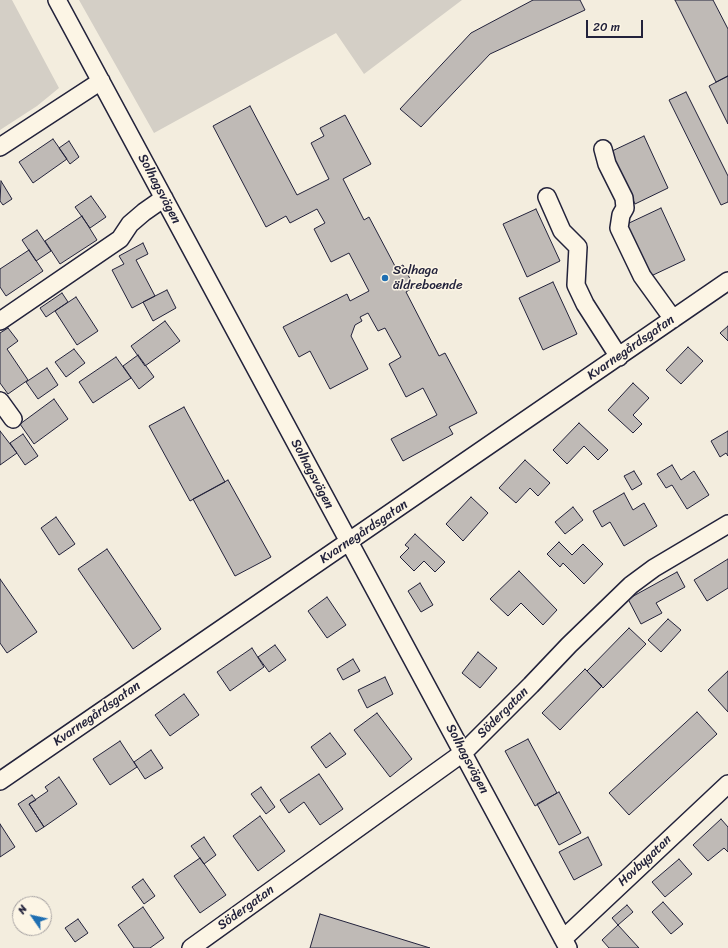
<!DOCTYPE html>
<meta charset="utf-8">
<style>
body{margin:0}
#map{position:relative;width:728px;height:948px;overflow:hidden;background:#f3edde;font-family:Sriracha,sans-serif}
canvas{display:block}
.north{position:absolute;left:12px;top:896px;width:40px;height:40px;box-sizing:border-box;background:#fcf5e5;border:1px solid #a5a1a1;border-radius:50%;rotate:304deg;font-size:11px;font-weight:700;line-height:16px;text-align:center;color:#22223b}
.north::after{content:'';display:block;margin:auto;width:14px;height:18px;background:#1f6fb2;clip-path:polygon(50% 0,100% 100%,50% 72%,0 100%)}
.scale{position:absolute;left:586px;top:20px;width:57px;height:18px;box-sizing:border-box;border:2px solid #22223b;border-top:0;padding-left:5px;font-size:12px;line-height:14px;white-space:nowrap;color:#22223b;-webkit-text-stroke:3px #fcf5e5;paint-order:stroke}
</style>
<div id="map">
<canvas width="728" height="948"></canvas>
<div class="north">N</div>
<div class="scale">20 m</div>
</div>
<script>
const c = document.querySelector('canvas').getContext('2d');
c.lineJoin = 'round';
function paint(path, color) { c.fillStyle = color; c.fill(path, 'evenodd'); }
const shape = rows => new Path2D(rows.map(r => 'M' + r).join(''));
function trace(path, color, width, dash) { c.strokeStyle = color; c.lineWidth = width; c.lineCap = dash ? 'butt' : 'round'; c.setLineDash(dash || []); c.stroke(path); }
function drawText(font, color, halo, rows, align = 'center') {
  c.font = font + ' Sriracha,sans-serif'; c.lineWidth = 3; c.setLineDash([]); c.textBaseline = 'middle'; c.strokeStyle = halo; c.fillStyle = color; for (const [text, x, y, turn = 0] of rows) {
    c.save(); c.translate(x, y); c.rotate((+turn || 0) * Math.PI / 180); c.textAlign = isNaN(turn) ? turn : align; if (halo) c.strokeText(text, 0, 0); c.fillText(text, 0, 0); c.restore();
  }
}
const green = shape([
 [0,0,12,0,59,88,37,106,0,130],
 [79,0,462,0,364,74,336,33,154,133]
]);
const building = shape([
 [533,0,580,0,585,10,490,54,421,127,400,109,471,33,533,0],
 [675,0,713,0,728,29,728,76,716,82,675,0],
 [728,76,728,124,709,86,728,76],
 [686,92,728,176,728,202,721,205,669,100,686,92],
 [250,106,297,195,329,179,311,143,324,136,320,128,345,115,371,164,343,179,364,220,369,217,396,268,403,265,414,287,406,292,439,356,445,353,477,413,449,427,453,434,403,461,391,439,437,415,423,388,406,397,389,364,401,357,385,328,378,331,368,313,360,317,362,321,355,325,351,336,368,369,330,389,310,351,299,357,283,327,347,294,350,301,369,291,349,253,331,262,314,229,325,223,317,209,290,223,286,216,266,227,213,126,250,106],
 [644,136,668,188,635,204,610,152,644,136],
 [53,139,67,159,33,183,19,162,53,139],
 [69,141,79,157,70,164,59,148,69,141],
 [1,181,12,199,3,205,0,201,1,181],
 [91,196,106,217,90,228,75,207,91,196],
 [661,208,685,260,651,276,627,224,661,208],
 [536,209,560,261,527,277,503,224,536,209],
 [82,216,97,240,60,264,45,241,82,216],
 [37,230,51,251,36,261,22,240,37,230],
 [143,243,148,254,136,260,155,296,132,308,112,270,124,264,119,256,143,243],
 [29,250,43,271,6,296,0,287,0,269,29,250],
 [553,282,577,334,543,350,519,298,553,282],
 [167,290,176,308,153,321,143,302,167,290],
 [62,293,68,302,46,317,40,308,62,293],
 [76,297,98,331,77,345,55,311,76,297],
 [165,321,180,341,145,366,131,346,165,321],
 [728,326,728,341,720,333,728,326],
 [8,328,18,341,7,349,28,380,8,394,0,383,0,333,8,328],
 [688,347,703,361,681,384,666,370,688,347],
 [74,349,85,363,66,377,55,362,74,349],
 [138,355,154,377,139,389,123,366,138,355],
 [116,357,131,378,93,403,79,382,116,357],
 [47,368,58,385,38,399,26,382,47,368],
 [633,383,649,398,633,415,642,424,633,433,608,410,633,383],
 [54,399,68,419,34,444,20,424,54,399],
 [184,407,225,482,190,501,149,426,184,407],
 [579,423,608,450,598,460,584,446,567,464,553,450,579,423],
 [0,431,17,453,0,465,0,431],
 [728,431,728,456,726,453,720,457,711,441,728,431],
 [23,434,38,456,25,465,10,443,23,434],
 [525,460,550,483,538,496,530,488,516,503,499,488,525,460],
 [672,465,681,480,694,471,709,495,687,509,672,485,666,488,657,474,672,465],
 [634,471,642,484,632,490,624,476,634,471],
 [228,480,271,557,235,576,193,499,228,480],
 [624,493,633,510,644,503,657,526,624,546,610,522,602,527,593,511,624,493],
 [471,497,488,513,463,541,446,524,471,497],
 [573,507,583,520,565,534,555,522,573,507],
 [56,517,75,544,59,555,41,528,56,517],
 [415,534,445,562,435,572,424,561,414,571,400,557,409,548,405,545,415,534],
 [559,542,572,555,583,544,603,564,584,584,563,563,560,567,547,554,559,542],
 [107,549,161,629,133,649,78,569,107,549],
 [728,559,728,588,707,601,694,580,728,559],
 [519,571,557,610,543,625,521,603,508,616,490,599,519,571],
 [677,572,685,587,656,603,662,613,641,624,628,599,677,572],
 [0,579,37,632,7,653,0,643,0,579],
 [420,583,433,605,421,612,408,591,420,583],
 [327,597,346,625,327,638,308,611,327,597],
 [668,619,681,630,661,652,648,640,668,619],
 [629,628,646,644,603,688,587,671,629,628],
 [275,645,286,660,269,672,258,657,275,645],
 [252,648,264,667,230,691,217,672,252,648],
 [478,652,497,668,480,688,462,673,478,652],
 [353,659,360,671,343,680,337,669,353,659],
 [585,669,602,686,560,730,542,713,585,669],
 [728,671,728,712,708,690,728,671],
 [385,677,393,694,367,708,358,690,385,677],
 [184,694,199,715,170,736,155,715,184,694],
 [697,712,717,734,629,815,609,793,697,712],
 [377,713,412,759,390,777,354,730,377,713],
 [330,733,346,754,326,768,311,747,330,733],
 [528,739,557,793,535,806,505,751,528,739],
 [120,741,137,767,110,785,93,759,120,741],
 [151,750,163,768,145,779,134,762,151,750],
 [319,774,343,809,320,825,304,802,289,813,280,800,319,774],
 [59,777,77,804,44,827,29,804,48,791,45,787,59,777],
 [261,787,275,807,266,814,251,794,261,787],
 [559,792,581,833,559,845,537,804,559,792],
 [32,795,36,800,29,804,44,827,36,832,18,804,32,795],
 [260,816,285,851,258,871,233,836,260,816],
 [721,819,728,827,728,852,724,848,708,861,693,845,721,819],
 [0,824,15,847,0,857,0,824],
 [204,837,216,855,204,864,191,846,204,837],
 [588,837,602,865,574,880,559,852,588,837],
 [200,858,226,895,200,913,174,876,200,858],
 [679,859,692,874,665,897,652,882,679,859],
 [143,879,155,896,144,904,132,887,143,879],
 [663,902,683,924,671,934,652,912,663,902],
 [627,905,633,912,618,925,612,918,627,905],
 [143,907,164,938,150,948,134,948,118,925,143,907],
 [320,914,430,948,310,948,320,914],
 [78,919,88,933,75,942,65,928,78,919],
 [618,925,639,948,609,948,602,940,618,925]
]);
const minor = shape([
 [57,0,568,948],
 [0,147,101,81],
 [603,149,607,164,624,198,625,208,621,215,619,228,642,276,673,319],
 [547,197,562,231,578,247,576,285,585,304,619,357],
 [0,321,120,239,130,224,144,212,164,198],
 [0,401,13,419],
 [0,781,728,281],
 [563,939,728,784],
 [191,948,464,752,531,685,569,645,631,585,654,568,728,524]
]);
const markers = [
 [385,278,4,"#1f6fb2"]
];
const streetNames = [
 ["Solhagsvägen",159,189,62],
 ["Kvarnegårdsgatan",631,348,-35],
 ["Solhagsvägen",312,474,62],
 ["Kvarnegårdsgatan",364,532,-34],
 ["Södergatan",503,713,-45],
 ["Kvarnegårdsgatan",97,714,-35],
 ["Solhagsvägen",467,759,62],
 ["Hovbygatan",645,861,-43],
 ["Södergatan",246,908,-36]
];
const poiNames = [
 ["Solhaga",393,271],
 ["äldreboende",393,286]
];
paint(green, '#d4cfc6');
paint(building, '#bfbab6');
trace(building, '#22223b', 1);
trace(minor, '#22223b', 20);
trace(minor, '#fcf5e5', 17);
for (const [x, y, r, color] of markers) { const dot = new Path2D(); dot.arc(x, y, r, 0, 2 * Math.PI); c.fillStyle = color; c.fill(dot); trace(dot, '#fcf5e5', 1.5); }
drawText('13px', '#22223b', '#fcf5e5', streetNames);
drawText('13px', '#22223b', '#fcf5e5', poiNames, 'left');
</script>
